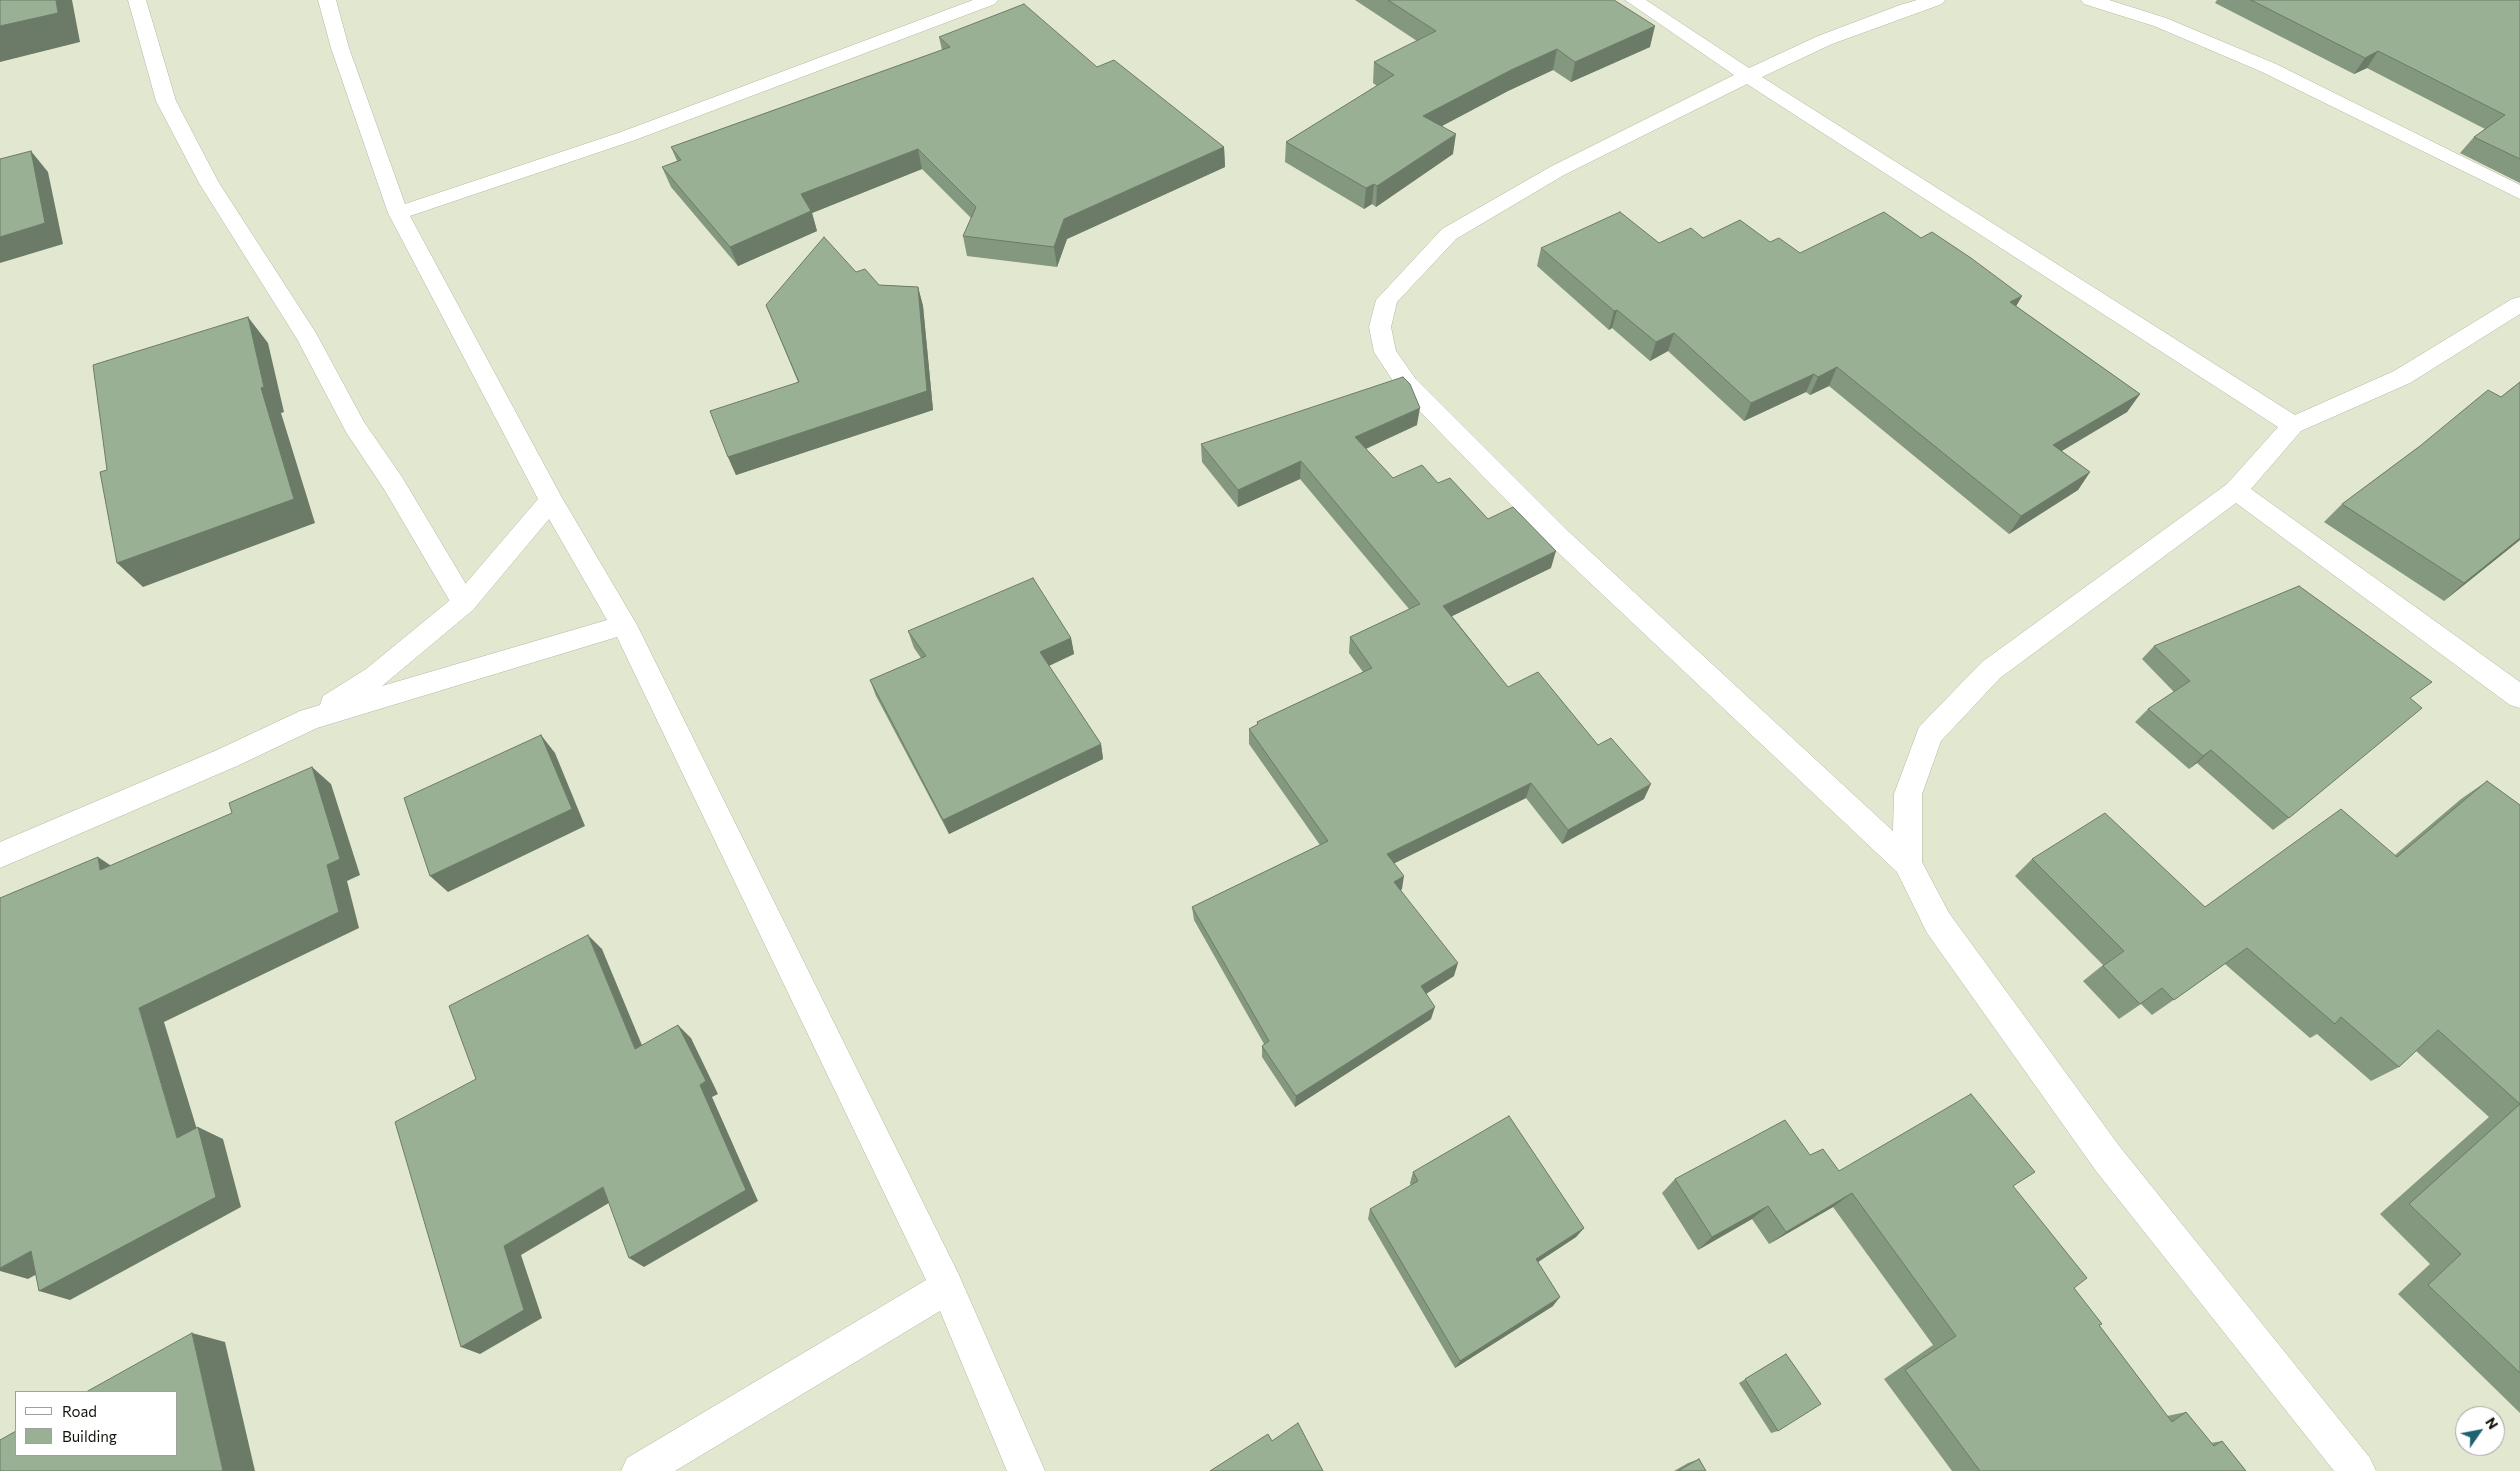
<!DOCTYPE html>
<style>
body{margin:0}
#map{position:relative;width:2520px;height:1471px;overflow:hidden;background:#e2e8d0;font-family:Commissioner,sans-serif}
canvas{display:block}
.legend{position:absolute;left:15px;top:1391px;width:162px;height:65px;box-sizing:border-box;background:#fff;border:1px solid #a0a19e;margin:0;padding:6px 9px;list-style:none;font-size:15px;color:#12140c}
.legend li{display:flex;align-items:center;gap:10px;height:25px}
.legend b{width:25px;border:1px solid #a0a19e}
.north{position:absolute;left:2455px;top:1406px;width:50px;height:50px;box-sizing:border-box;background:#fff;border:1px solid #a0a19e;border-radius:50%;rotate:57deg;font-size:14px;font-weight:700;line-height:20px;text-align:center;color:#12140c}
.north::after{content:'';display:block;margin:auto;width:18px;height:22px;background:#1c6273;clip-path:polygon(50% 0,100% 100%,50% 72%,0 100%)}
</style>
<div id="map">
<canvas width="2520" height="1471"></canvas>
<ul class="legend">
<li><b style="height:6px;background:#fff"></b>Road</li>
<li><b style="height:14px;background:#9ab094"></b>Building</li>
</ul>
<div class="north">N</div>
</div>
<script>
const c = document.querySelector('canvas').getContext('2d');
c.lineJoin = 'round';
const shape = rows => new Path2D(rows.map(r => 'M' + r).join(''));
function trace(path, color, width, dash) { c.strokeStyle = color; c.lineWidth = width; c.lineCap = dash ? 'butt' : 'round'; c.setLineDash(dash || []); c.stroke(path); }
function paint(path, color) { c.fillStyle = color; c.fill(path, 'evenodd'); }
const service = shape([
 [128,0,146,0,176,101,219,183,316,333,364,422,402,477,473,596,477,603,473,610,464,613,455,610,384,489,346,432,297,339,199,183,156,101,128,0]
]);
const minor = shape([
 [318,0,336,0,349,48,405,204,621,132,973,0,998,0,995,4,635,140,410,216,561,496,637,625,959,1275,1045,1471,1007,1471,940,1311,675,1471,621,1471,627,1458,926,1280,617,637,317,728,237,766,0,868,0,842,217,750,300,711,320,705,323,696,366,669,455,596,538,499,388,213,331,48,318,0],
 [549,519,607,620,382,686,473,610,549,519],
 [1625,0,1646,0,1749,68,1818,36,1900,5,1917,0,1945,0,1942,4,1832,44,1762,77,2295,415,2394,371,2512,299,2520,297,2520,314,2410,383,2301,431,2251,489,2520,682,2520,708,2510,705,2236,503,2000,678,1941,741,1922,794,1922,862,1949,913,2120,1147,2370,1458,2376,1471,2334,1471,2096,1171,1927,933,1897,872,1550,545,1399,390,1374,352,1369,327,1376,300,1442,229,1550,167,1734,75,1625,0],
 [1747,84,2278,427,2227,484,1982,662,1919,727,1894,794,1893,831,1568,531,1415,378,1396,351,1391,327,1397,302,1456,239,1564,175,1747,84],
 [2081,0,2109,0,2166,18,2276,64,2520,185,2520,199,2262,72,2154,26,2084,4,2081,0]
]);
const wall = shape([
 [1355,0,1614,0,1650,47,1571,82,1553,70,1508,91,1442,126,1453,154,1376,207,1372,204,1364,209,1285,162,1286,142,1377,86,1373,83,1374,62,1417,41],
 [2217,0,2520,0,2520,183,2460,153,2474,137,2485,129,2367,68,2354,74,2215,3],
 [939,37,1097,67,1224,147,1225,167,1067,239,1057,267,967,256,963,236,971,218,922,169,812,213,817,231,738,266,671,187,662,167,677,161,671,147,942,50],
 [1703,238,1770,242,1800,253,1921,238,2022,296,2016,306,2140,394,2127,412,2062,451,2090,472,2078,490,2009,534,1829,386,1810,395,1806,392,1744,421,1668,351,1650,361,1612,328,1609,330,1537,266,1541,248,1659,243],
 [856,272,879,285,918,287,923,306,933,410,736,475,728,457,798,382,774,324,766,305],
 [2520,382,2520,540,2444,601,2324,522,2342,504,2420,446,2501,397],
 [1417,425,1366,449,1393,478,1438,483,1488,519,1551,568,1452,616,1508,687,1644,799,1562,844,1526,798,1394,863,1402,889,1401,890,1454,976,1426,994,1431,1019,1295,1107,1262,1057,1262,1046,1264,1044,1194,920,1192,907,1320,845,1249,744,1249,729,1257,725,1257,722,1363,672,1349,653,1350,637,1409,609,1300,479,1238,507,1202,462,1201,444],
 [908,631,1071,638,1074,654,1049,666,1101,744,1103,759,949,834,876,696,870,680,921,658,914,648],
 [2154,646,2411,699,2289,818,2273,830,2197,763,2189,769,2135,722,2148,709,2174,692,2142,659],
 [2487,781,2520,805,2520,1413,2398,1294,2430,1264,2380,1214,2489,1117,2416,1051,2399,1067,2371,1081,2317,1034,2310,1038,2225,964,2152,1015,2141,1004,2119,1019,2083,981,2103,965,2015,876,2032,859,2205,907,2395,855,2461,799],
 [1810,1155,1839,1171,2013,1186,2074,1288,2099,1325,2167,1416,2186,1412,2211,1443,2222,1441,2246,1471,1952,1471,1884,1379,1933,1345,1833,1207,1769,1244,1752,1219,1698,1250,1662,1193,1675,1179],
 [1413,1172,1584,1228,1576,1237,1538,1262,1553,1306,1455,1368,1368,1219,1370,1209,1411,1186,1410,1183],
 [1786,1354,1778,1431,1771,1433,1739,1383],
 [1699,1459,1706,1471,1674,1471,1688,1463]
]);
const shadedWall = shape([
 [56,0,72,0,80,42,0,62,0,26],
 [1655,26,1650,47,1571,82,1575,62],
 [1557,49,1553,70,1508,91,1421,137,1423,116,1511,70],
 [2378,51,2367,68,2354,74,2365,58],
 [1456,134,1453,154,1376,207,1377,186],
 [1224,147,1225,167,1067,239,1057,267,1054,247,1064,219],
 [918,149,922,169,812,213,817,231,738,266,730,247,801,194],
 [31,151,48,172,63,244,0,263,0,237],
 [1374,184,1372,204,1364,209,1366,188],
 [918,287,923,306,933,410,736,475,728,457],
 [2022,296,2011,315,2010,302],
 [1617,310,1612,328,1609,330,1614,311],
 [248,317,268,343,284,412,281,413,315,523,143,587,117,563,261,388],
 [1674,333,1668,351,1650,361,1656,342],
 [1837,367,1829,386,1810,395,1818,377],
 [1814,374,1806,392,1744,421,1751,403],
 [2140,394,2127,412,2041,463,2053,445],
 [1420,408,1417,425,1354,454,1355,437],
 [1301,461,1300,479,1238,507,1238,490],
 [2090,472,2078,490,2009,534,2021,516],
 [2520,538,2520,540,2444,601,2464,583],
 [1556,551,1551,568,1440,622,1443,606],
 [1071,638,1074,654,1044,668,1040,652],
 [541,735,555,753,585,826,448,892,430,876],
 [1101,744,1103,759,949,834,943,820],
 [2211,750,2197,763,2189,769,2203,756],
 [312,767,331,784,360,875,347,881,359,928,164,1022,203,1149,177,1138,139,1008,327,865],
 [1531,783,1526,798,1385,868,1387,854],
 [1651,784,1644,799,1562,844,1568,830],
 [98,857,122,873,100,870],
 [1404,876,1402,889,1392,895,1394,882],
 [588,935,602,949,649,1062,635,1049],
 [1458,963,1454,976,1418,999,1421,986],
 [1435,1007,1431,1019,1295,1107,1296,1096],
 [678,1025,691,1038,718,1094,712,1097,758,1201,644,1267,629,1258,700,1085],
 [198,1127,223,1139,241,1207,70,1300,39,1291],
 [603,1187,619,1197,521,1255,542,1318,480,1354,461,1347,504,1246],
 [1852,1193,1833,1207,1769,1244,1786,1232],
 [1768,1206,1752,1219,1698,1250,1712,1237],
 [1584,1228,1576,1237,1529,1268,1536,1259],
 [31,1251,62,1260,28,1279,0,1271,0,1268],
 [1560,1297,1553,1306,1455,1368,1460,1361],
 [192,1333,225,1342,255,1471,223,1471]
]);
const building = shape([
 [0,0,56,0,58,13,0,26,0,0],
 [1388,0,1614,0,1655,26,1575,62,1557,49,1511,70,1423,116,1456,134,1377,186,1374,184,1366,188,1286,142,1394,75,1374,62,1436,31,1388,0],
 [2251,0,2520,0,2520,159,2474,137,2505,115,2378,51,2365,58,2251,0],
 [1024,4,1097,67,1114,60,1224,147,1064,219,1054,247,963,236,976,207,918,149,801,194,811,211,730,247,662,167,681,160,671,147,950,47,939,37,1024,4],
 [31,151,45,223,0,237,0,159,31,151],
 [1620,212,1659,243,1691,228,1703,238,1740,220,1770,242,1779,238,1800,253,1884,212,1921,238,1932,232,1971,258,2022,296,2010,302,2140,394,2053,445,2090,472,2021,516,1837,367,1818,377,1814,374,1751,403,1674,333,1656,342,1617,310,1614,311,1541,248,1620,212],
 [824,237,856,272,865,269,879,285,918,287,927,391,728,457,710,411,799,382,766,305,824,237],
 [248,317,264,387,261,388,294,499,117,563,100,472,107,470,93,365,248,317],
 [1403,377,1410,384,1420,408,1355,437,1393,478,1422,465,1438,483,1450,478,1488,519,1513,507,1556,551,1443,606,1508,687,1538,672,1598,745,1611,738,1651,784,1568,830,1531,783,1387,854,1404,876,1394,882,1458,963,1421,986,1435,1007,1296,1096,1262,1046,1269,1041,1192,907,1328,841,1249,729,1258,724,1257,722,1372,668,1350,637,1420,604,1301,461,1238,490,1201,444,1403,377],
 [2520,382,2520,538,2464,583,2342,504,2420,446,2488,390,2501,397,2520,382],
 [1033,578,1071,638,1040,652,1101,744,943,820,870,680,926,656,908,631,1033,578],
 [2299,586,2432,682,2410,698,2422,708,2289,818,2211,750,2203,756,2148,709,2190,681,2154,646,2299,586],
 [541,735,572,809,430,876,404,798,541,735],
 [312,767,340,859,327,865,339,912,139,1008,177,1138,198,1127,216,1197,39,1291,31,1251,0,1268,0,898,98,857,100,870,232,813,229,803,312,767],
 [2487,781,2520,805,2520,1373,2428,1285,2461,1254,2409,1204,2520,1104,2438,1030,2399,1067,2341,1017,2335,1024,2247,948,2174,1000,2162,988,2140,1004,2103,966,2124,951,2032,859,2105,813,2205,907,2341,809,2397,857,2487,781],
 [588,935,635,1049,678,1025,706,1081,700,1085,746,1190,629,1258,603,1187,504,1246,524,1310,461,1347,395,1122,476,1079,449,1006,588,935],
 [1971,1094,2035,1172,2013,1186,2087,1278,2074,1288,2102,1324,2099,1325,2172,1422,2186,1412,2214,1446,2222,1441,2246,1471,1980,1471,1905,1370,1956,1336,1852,1193,1786,1232,1768,1206,1712,1237,1675,1179,1785,1120,1810,1155,1823,1149,1839,1171,1971,1094],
 [1509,1116,1584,1228,1536,1259,1560,1297,1460,1361,1370,1209,1418,1181,1413,1172,1509,1116],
 [192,1333,223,1471,0,1471,0,1440,16,1431,16,1455,176,1455,176,1392,86,1392,192,1333],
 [1786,1354,1821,1404,1778,1431,1745,1379,1786,1354],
 [1298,1423,1323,1471,1210,1471,1268,1434,1272,1441,1298,1423],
 [1699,1459,1706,1471,1678,1471,1699,1459]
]);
trace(service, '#b1b8a0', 1);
trace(minor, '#b1b8a0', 1);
paint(service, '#fff');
paint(minor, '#fff');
paint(wall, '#84977f');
paint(shadedWall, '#6c7b68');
paint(building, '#9ab094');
trace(building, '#6c7b68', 1);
</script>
